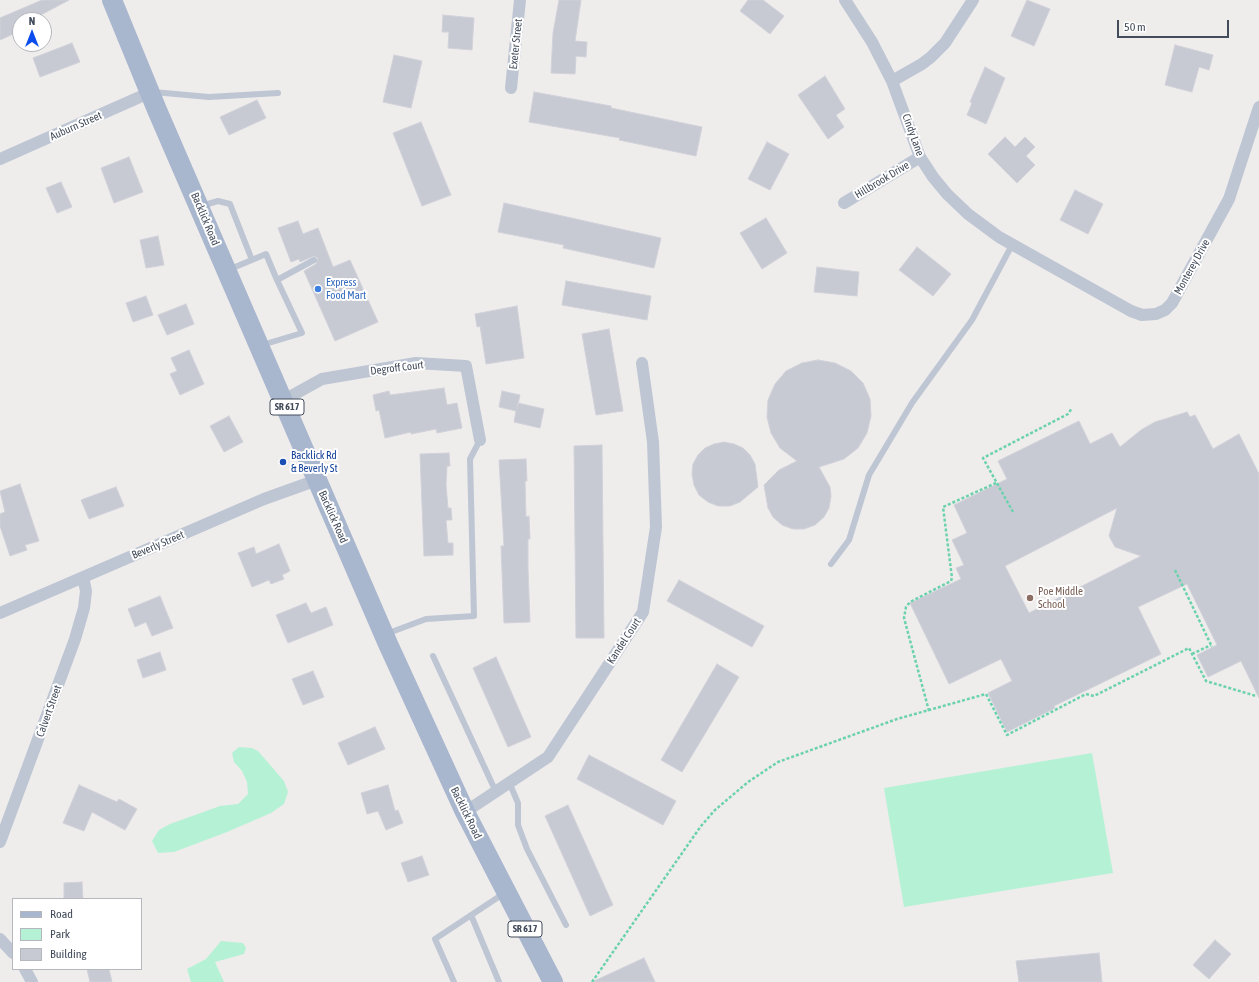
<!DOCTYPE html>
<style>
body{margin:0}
#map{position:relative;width:1259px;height:982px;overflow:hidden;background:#efecec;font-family:"Asap Condensed",sans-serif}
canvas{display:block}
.legend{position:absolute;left:12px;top:898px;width:130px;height:72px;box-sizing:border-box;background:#fff;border:1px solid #b4b7bd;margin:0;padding:5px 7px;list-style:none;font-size:12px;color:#434c5b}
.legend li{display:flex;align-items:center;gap:8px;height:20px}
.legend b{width:20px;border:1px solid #b4b7bd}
.north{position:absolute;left:12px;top:12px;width:40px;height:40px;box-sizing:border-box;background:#fff;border:1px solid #b4b7bd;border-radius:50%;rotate:0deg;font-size:11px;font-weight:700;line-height:16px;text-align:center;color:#434c5b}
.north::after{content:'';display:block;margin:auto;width:14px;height:18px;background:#0a4dec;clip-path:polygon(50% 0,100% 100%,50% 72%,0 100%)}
.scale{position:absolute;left:1117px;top:20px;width:112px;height:18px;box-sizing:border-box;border:2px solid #434c5b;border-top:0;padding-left:5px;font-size:12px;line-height:14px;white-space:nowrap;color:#434c5b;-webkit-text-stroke:3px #fff;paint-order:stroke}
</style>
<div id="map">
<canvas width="1259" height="982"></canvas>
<ul class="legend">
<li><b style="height:5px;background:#a9b7ce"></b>Road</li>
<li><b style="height:11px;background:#b5f2d5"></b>Park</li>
<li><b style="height:11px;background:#c8cad3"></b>Building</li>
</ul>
<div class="north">N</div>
<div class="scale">50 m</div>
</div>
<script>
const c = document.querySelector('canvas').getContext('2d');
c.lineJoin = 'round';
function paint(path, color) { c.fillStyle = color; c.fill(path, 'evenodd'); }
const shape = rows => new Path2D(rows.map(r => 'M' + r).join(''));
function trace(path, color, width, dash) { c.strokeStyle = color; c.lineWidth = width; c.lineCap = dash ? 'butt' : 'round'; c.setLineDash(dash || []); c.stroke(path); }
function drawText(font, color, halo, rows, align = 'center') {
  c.font = font + ' "Asap Condensed",sans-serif'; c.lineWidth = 4; c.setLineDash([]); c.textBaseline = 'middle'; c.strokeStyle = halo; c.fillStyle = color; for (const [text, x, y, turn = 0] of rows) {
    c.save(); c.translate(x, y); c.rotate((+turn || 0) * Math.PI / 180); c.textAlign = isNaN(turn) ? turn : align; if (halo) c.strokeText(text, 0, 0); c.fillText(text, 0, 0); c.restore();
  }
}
const green = shape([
 [239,747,252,748,258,751,284,781,288,792,284,804,271,813,227,832,174,852,158,853,152,841,159,830,170,824,220,806,238,804,248,794,247,782,242,771,234,762,232,753],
 [1092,753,1113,873,904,907,884,788],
 [221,941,243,943,246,948,244,954,215,962,224,982,191,982,187,969,206,959]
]);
const building = shape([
 [42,0,69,0,37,17,39,20,20,20,20,31,0,40,0,18,42,0],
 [559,0,581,0,575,41,587,42,586,57,576,56,575,74,551,73,553,33,559,0],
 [748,0,763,0,784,16,770,34,740,11,748,0],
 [1027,0,1050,9,1034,46,1011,36,1027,0],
 [443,15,474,18,472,50,448,48,449,32,442,32,443,15],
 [72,43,80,62,40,77,33,58,72,43],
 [1175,45,1213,55,1209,70,1199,67,1192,92,1165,85,1175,45],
 [394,55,422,61,411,108,383,102,394,55],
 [985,67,1005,78,986,124,967,115,972,103,970,102,985,67],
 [825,76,845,109,836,115,844,127,828,139,798,95,825,76],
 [534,92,611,106,611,108,702,127,696,156,619,140,620,138,529,122,534,92],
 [257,100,266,118,229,135,220,117,257,100],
 [421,122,451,195,422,206,393,133,421,122],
 [1005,137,1015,147,1025,137,1035,147,1026,156,1035,165,1017,183,988,154,1005,137],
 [767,142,789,154,770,190,748,179,767,142],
 [129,157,143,192,114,203,101,168,129,157],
 [61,182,72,207,57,213,46,188,61,182],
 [1075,190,1103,204,1088,234,1060,220,1075,190],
 [504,203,661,238,654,268,563,248,564,245,498,232,504,203],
 [766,218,787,253,762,269,740,233,766,218],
 [298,221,303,234,318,228,333,267,350,260,378,322,335,341,304,271,316,264,318,258,314,256,300,262,299,259,291,262,278,228,298,221],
 [158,236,164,265,146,268,140,240,158,236],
 [917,247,951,274,933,296,899,270,917,247],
 [817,267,859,272,857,296,814,292,817,267],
 [566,281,651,296,647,320,562,305,566,281],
 [146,296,153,315,133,322,126,303,146,296],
 [186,304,194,324,167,335,158,315,186,304],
 [517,306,524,358,486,364,480,326,477,327,475,314,517,306],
 [609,329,623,411,596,415,582,334,609,329],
 [189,350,204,384,180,395,170,374,177,371,171,358,189,350],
 [818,360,835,363,851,371,863,383,870,399,871,416,867,433,858,448,844,459,819,467,830,487,831,496,829,508,824,517,815,525,804,529,793,529,782,525,773,517,768,508,764,485,779,470,797,461,780,448,771,433,767,417,768,400,775,384,786,371,802,363,818,360],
 [444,388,447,405,457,403,462,428,437,433,436,429,411,434,411,432,385,438,379,410,376,411,373,395,389,391,390,395,444,388],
 [502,391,520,395,517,409,518,403,544,409,540,428,514,422,516,411,499,407,502,391],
 [1187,412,1190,417,1195,415,1213,449,1239,434,1259,474,1259,698,1241,661,1208,677,1197,655,1217,645,1187,584,1138,607,1161,654,1054,706,1055,708,1007,732,988,693,1012,681,1001,659,949,684,910,603,961,579,956,568,964,565,952,540,967,533,954,505,1007,479,998,461,1079,421,1090,444,1112,433,1120,447,1141,430,1155,422,1187,412],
 [1117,508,1109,536,1115,547,1141,556,1029,613,1005,566,1117,508],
 [229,416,243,442,224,452,210,426,229,416],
 [724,442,734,444,743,448,750,455,755,464,758,487,740,502,730,506,718,506,708,502,699,495,694,485,692,474,693,464,698,455,705,448,714,444,724,442],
 [602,445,604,638,576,638,574,446,602,445],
 [449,453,450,466,447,466,446,485,448,508,451,508,452,520,446,520,448,543,453,543,453,555,424,556,420,454,449,453],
 [526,459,527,481,525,481,526,517,529,516,530,539,528,539,528,568,530,622,504,623,501,546,504,546,499,460,526,459],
 [20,484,39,541,25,545,27,550,10,556,0,526,0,514,5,512,0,491,20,484],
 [116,487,124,506,89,519,81,500,116,487],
 [279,544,290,571,282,575,284,579,271,584,269,580,252,587,238,553,254,547,256,554,279,544],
 [679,580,764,626,752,647,667,601,679,580],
 [160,596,173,628,152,636,146,622,135,627,128,609,160,596],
 [306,603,311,613,326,607,333,625,288,643,276,615,306,603],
 [160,652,166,670,143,678,137,660,160,652],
 [496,657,531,737,508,747,473,668,496,657],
 [717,664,739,677,682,772,661,760,717,664],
 [313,671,324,697,303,705,292,679,313,671],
 [375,727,385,749,348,765,338,743,375,727],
 [589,755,676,801,663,825,577,779,589,755],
 [79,785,117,802,119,799,137,809,125,830,92,812,84,831,63,823,79,785],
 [388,785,395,811,398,810,403,823,386,830,378,811,367,814,361,793,388,785],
 [568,805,613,905,590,916,545,816,568,805],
 [422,856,429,875,408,882,401,863,422,856],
 [82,882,83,899,64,899,64,883,82,882],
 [1215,940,1231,954,1209,979,1193,965,1215,940],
 [1099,953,1102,982,1019,982,1016,961,1099,953],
 [644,958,655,982,592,982,644,958],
 [87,969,109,969,112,982,90,982,87,969]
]);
const path = shape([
 [1013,512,983,458,1068,414,1072,408],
 [1175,570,1212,647],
 [1192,654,1211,645],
 [929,711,904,618,906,607,910,602,951,581,952,578,943,507,996,483],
 [592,982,701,826,715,810,748,782,778,762,897,719,986,694,1007,735,1086,694,1094,696,1189,648,1206,681,1256,696]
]);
const lane = shape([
 [153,92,209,97,278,93],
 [201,206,218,201,230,204,252,260],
 [228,270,266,254,277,280],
 [262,345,302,333,277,280,314,260],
 [831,564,849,540,869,475,912,403,972,320,1012,245],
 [386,634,426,619,474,616,470,459,480,440],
 [433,656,496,792],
 [509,782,518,803,518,825,527,849,566,925],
 [471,915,499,982],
 [454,982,435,939,503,894]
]);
const street = shape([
 [845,0,872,42,892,81,920,157,933,177,947,194,968,214,999,237,1131,311,1142,315,1156,314,1165,310,1172,303,1229,199,1259,107],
 [892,81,922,64,931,57,945,43,973,0],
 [511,88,520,0],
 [0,159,151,92],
 [844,203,920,157],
 [284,400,322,379,416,363,466,366,480,440],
 [0,613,264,499,317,480],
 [465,812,548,757,643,612,656,527,653,442,642,363],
 [0,842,75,639,84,608,86,591,83,577],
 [0,939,13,953],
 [25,969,32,982]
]);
const primary = shape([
 [112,0,157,110,388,644,465,812,553,982]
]);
const markers = [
 [318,289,4,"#3f7fe0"],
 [283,462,4,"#1a4fb4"],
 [1030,598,4,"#8d6e63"]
];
const shields = [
 [287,407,34],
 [525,929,34]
];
const shieldNames = [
 ["SR 617",287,407],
 ["SR 617",525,929]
];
const streetNames = [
 ["Exeter Street",516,44,-84],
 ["Auburn Street",76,126,-24],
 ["Cindy Lane",913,135,70],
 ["Hillbrook Drive",882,180,-31],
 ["Backlick Road",205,219,67],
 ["Monterey Drive",1192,267,-61],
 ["Degroff Court",397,368,-7],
 ["Backlick Road",333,517,66],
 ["Beverly Street",158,545,-23],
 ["Kandel Court",624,641,-57],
 ["Calvert Street",49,711,-70],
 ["Backlick Road",466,813,64]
];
const shopNames = [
 ["Express",326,283],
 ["Food Mart",326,296]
];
const transitNames = [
 ["Backlick Rd",291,456],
 ["& Beverly St",291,469]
];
const educationNames = [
 ["Poe Middle",1038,592],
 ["School",1038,605]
];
paint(green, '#b5f2d5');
paint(building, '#c8cad3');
trace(building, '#d0d1d9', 1);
trace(path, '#6bd2ae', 2.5, [3, 2]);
trace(lane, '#bec6d3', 6);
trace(street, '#bec6d3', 12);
trace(primary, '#a9b7ce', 20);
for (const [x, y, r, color] of markers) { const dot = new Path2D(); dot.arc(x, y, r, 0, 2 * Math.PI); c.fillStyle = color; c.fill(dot); trace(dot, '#fff', 1.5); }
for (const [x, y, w] of shields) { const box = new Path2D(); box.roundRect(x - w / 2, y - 8, w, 16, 3); c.fillStyle = '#fff'; c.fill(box); trace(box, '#434c5b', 1); }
drawText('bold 10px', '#434c5b', null, shieldNames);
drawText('11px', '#434c5b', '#fff', streetNames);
drawText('11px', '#366cbe', '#fff', shopNames, 'left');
drawText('11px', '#164399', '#fff', transitNames, 'left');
drawText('11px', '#785e54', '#fff', educationNames, 'left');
</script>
